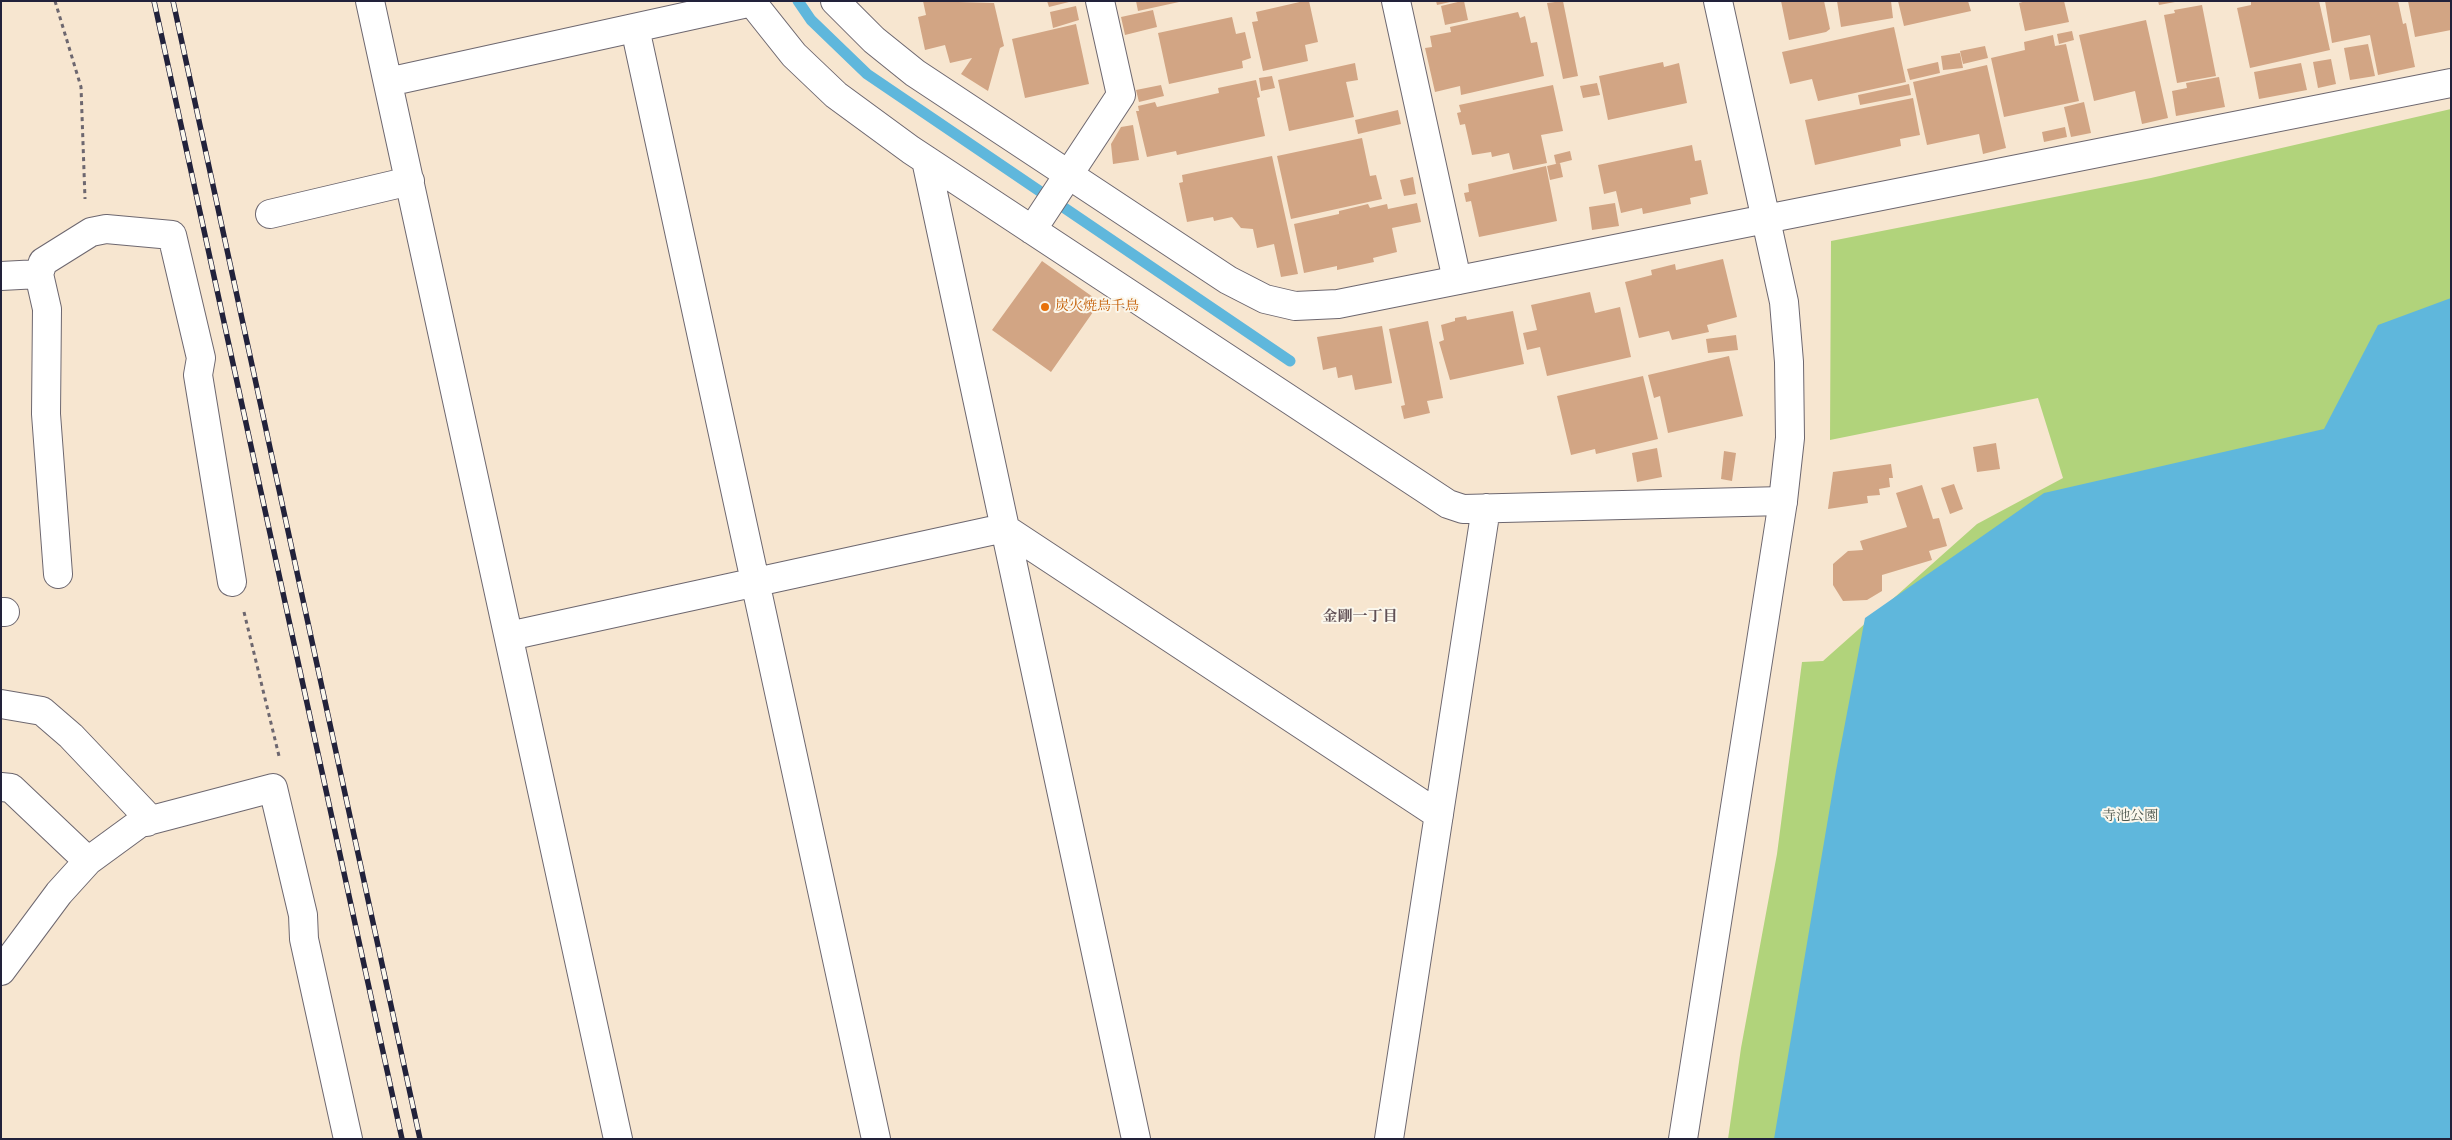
<!DOCTYPE html>
<meta charset="utf-8">
<style>
body{margin:0}
#map{position:relative;width:2452px;height:1140px;overflow:hidden;background:#f7e6d0;font-family:Vollkorn,serif}
canvas{display:block}
.frame{position:absolute;inset:0;border:2px solid #22223b;pointer-events:none}
</style>
<div id="map">
<canvas width="2452" height="1140"></canvas>
<div class="frame"></div>
</div>
<script>
const c = document.querySelector('canvas').getContext('2d');
c.lineJoin = 'round';
function paint(path, color) { c.fillStyle = color; c.fill(path, 'evenodd'); }
const shape = rows => new Path2D(rows.map(r => 'M' + r).join(''));
function trace(path, color, width, dash) { c.strokeStyle = color; c.lineWidth = width; c.lineCap = dash ? 'butt' : 'round'; c.setLineDash(dash || []); c.stroke(path); }
function drawText(font, color, halo, rows, align = 'center') {
  c.font = font + ' Vollkorn,"Noto Serif JP",serif'; c.lineWidth = 4; c.setLineDash([]); c.textBaseline = 'middle'; c.strokeStyle = halo; c.fillStyle = color; for (const [text, x, y, turn = 0] of rows) {
    c.save(); c.translate(x, y); c.rotate((+turn || 0) * Math.PI / 180); c.textAlign = isNaN(turn) ? turn : align; if (halo) c.strokeText(text, 0, 0); c.fillText(text, 0, 0); c.restore();
  }
}
const green = shape([
 [2451,109,2451,1139,1728,1139,1741,1048,1777,854,1802,662,1823,661,1977,524,2063,478,2038,398,1830,440,1831,241,2151,178]
]);
const water = shape([
 [2451,298,2451,1139,1774,1139,1836,771,1865,618,2044,493,2324,429,2378,325]
]);
const stream = shape([
 [798,1,811,20,867,74,1290,361]
]);
const building = shape([
 [923,1,994,3,1004,46,1000,48,988,91,961,74,972,58,950,63,945,45,925,50,918,17,926,15],
 [1047,1,1069,1,1069,2,1049,7],
 [1136,1,1178,1,1179,2,1138,11],
 [1304,1,1309,1,1318,42,1305,45,1308,61,1263,71,1252,22,1258,21,1256,12],
 [1436,1,1450,1,1450,2,1437,5],
 [1462,1,1464,1,1468,20,1445,25,1441,6],
 [1563,1,1578,76,1563,79,1547,3],
 [1781,1,1824,1,1830,29,1826,32,1789,40],
 [1837,1,1891,1,1893,18,1841,27],
 [1898,1,1968,1,1971,11,1904,26],
 [2026,1,2064,1,2069,22,2025,31,2019,3],
 [2158,1,2175,1,2175,2,2159,5],
 [2251,1,2319,1,2330,50,2250,68,2237,8,2251,5],
 [2325,1,2398,1,2403,24,2406,23,2415,67,2378,75,2370,35,2332,43],
 [2408,1,2451,1,2451,30,2415,37],
 [2202,5,2216,76,2177,83,2164,15,2175,13,2174,10],
 [1076,6,1079,20,1053,28,1050,12],
 [1153,10,1157,27,1125,35,1121,17],
 [1518,12,1520,18,1525,16,1531,43,1537,42,1544,76,1461,95,1460,86,1435,92,1425,48,1432,47,1430,36,1451,32,1450,27],
 [1232,17,1236,34,1245,32,1251,58,1242,61,1243,68,1169,84,1158,33],
 [2146,20,2168,118,2142,124,2135,91,2094,101,2079,35],
 [1076,24,1089,84,1025,98,1012,39],
 [1894,27,1906,82,1818,101,1812,79,1790,84,1782,52],
 [2072,31,2074,40,2059,44,2057,34],
 [2053,35,2055,46,2066,44,2079,101,2004,117,1991,58,2025,50,2024,42],
 [2368,44,2375,76,2350,80,2344,48],
 [1985,46,1988,58,1963,64,1960,51],
 [1960,53,1963,68,1943,70,1941,56],
 [2331,59,2336,84,2318,88,2313,62],
 [1663,62,1664,67,1679,63,1687,103,1608,120,1599,76],
 [1938,62,1940,73,1910,80,1907,69],
 [1355,63,1358,80,1346,82,1354,117,1289,131,1278,80],
 [2301,63,2307,90,2259,99,2254,72],
 [1987,65,2006,148,1983,154,1979,134,1927,145,1913,82],
 [1272,76,1275,88,1261,91,1259,78],
 [2219,77,2225,107,2176,116,2172,91,2187,88,2186,83],
 [1256,80,1260,97,1257,98,1265,136,1177,155,1176,151,1147,157,1136,111,1139,111,1138,106,1155,102,1157,107,1219,93,1218,88],
 [1597,83,1600,95,1583,98,1580,86],
 [1909,84,1911,95,1860,105,1858,95],
 [1161,85,1164,96,1139,102,1136,90],
 [1553,85,1563,131,1541,135,1547,163,1513,170,1509,153,1492,157,1491,152,1472,155,1465,124,1460,125,1457,113,1461,112,1459,105],
 [1913,98,1920,135,1900,139,1901,146,1815,165,1805,120],
 [2084,102,2091,133,2071,137,2064,107],
 [1398,110,1401,124,1358,134,1355,120],
 [1133,125,1139,160,1113,164,1111,144,1121,127],
 [2065,127,2067,137,2044,142,2042,132],
 [1362,138,1370,176,1376,175,1382,199,1291,219,1277,156],
 [1692,145,1695,161,1701,160,1708,194,1690,198,1691,204,1643,214,1642,208,1621,213,1616,191,1604,194,1598,165],
 [1570,151,1572,160,1556,164,1554,155],
 [1272,156,1298,274,1281,277,1274,244,1257,248,1253,229,1241,228,1232,217,1214,221,1213,217,1187,222,1179,183,1183,182,1182,175],
 [1560,163,1563,177,1550,180,1547,166],
 [1546,166,1557,221,1479,237,1471,201,1466,202,1464,193,1469,192,1468,184],
 [1413,177,1416,194,1404,196,1400,180],
 [1417,203,1421,222,1392,228,1397,252,1373,258,1374,262,1337,270,1337,266,1304,273,1294,224,1339,214,1339,211,1368,204,1370,208,1387,204,1388,209],
 [1615,203,1619,226,1592,230,1589,207],
 [1723,259,1737,317,1707,325,1709,332,1672,340,1669,331,1639,338,1625,282,1652,275,1651,270,1675,264,1676,270],
 [1042,261,1100,302,1051,372,992,330],
 [1590,292,1595,313,1620,307,1631,357,1547,376,1540,347,1527,350,1523,333,1537,330,1531,305],
 [1513,311,1524,364,1450,380,1439,342,1444,340,1441,325,1455,321,1455,318,1466,316,1467,320],
 [1428,321,1443,398,1427,401,1430,413,1404,419,1401,406,1405,405,1389,329],
 [1382,326,1392,383,1355,390,1352,375,1338,378,1336,367,1323,370,1317,337],
 [1736,335,1738,350,1708,353,1706,339],
 [1729,356,1743,416,1668,433,1660,396,1654,398,1648,375],
 [1643,376,1658,439,1596,454,1595,449,1571,455,1557,396],
 [1996,443,2000,469,1977,472,1973,447],
 [1657,448,1662,477,1637,482,1632,453],
 [1724,451,1736,453,1732,481,1721,479],
 [1891,464,1893,478,1889,478,1890,487,1879,489,1880,495,1867,496,1868,503,1828,509,1833,472],
 [1954,484,1963,509,1950,514,1941,488],
 [1922,485,1933,519,1939,518,1947,546,1929,551,1932,560,1882,575,1882,591,1867,600,1843,601,1833,585,1833,564,1848,551,1863,550,1860,541,1907,527,1896,493]
]);
const path = shape([
 [55,1,81,87,85,199],
 [244,612,279,756]
]);
const minor = shape([
 [370,1,618,1139],
 [751,1,794,55,836,95,911,150,1448,504,1463,509,1783,501],
 [1396,1,1457,280],
 [635,28,876,1139],
 [388,82,752,2],
 [926,160,1136,1139],
 [270,214,410,181],
 [1032,230,1121,95,1100,1],
 [1,276,39,274],
 [58,574,46,414,47,309,39,274,43,262,91,232,106,229,172,235,201,358,198,375,232,582],
 [1,612,5,612],
 [509,636,1004,528,1439,815],
 [1,704,42,711,71,736,145,814,147,822],
 [1,787,11,788,88,861],
 [1,971,59,893,88,861,140,823,273,788,303,915,304,939,348,1139],
 [1389,1139,1486,508]
]);
const tertiary = shape([
 [835,1,874,40,915,73,1228,280,1265,299,1295,306,1338,304,1383,295,2451,83],
 [1683,1139,1783,501,1790,438,1789,362,1784,302,1718,1]
]);
const rail = shape([
 [154,1,402,1139],
 [173,1,420,1139]
]);
const markers = [
 [1045,307,5,"#e8710a"]
];
const foodNames = [
 ["炭火焼鳥千鳥",1055,307]
];
const parkNames = [
 ["寺池公園",2130,817]
];
const neighbourhoodNames = [
 ["金剛一丁目",1360,618]
];
paint(green, '#b1d37b');
paint(water, '#5fb7dc');
trace(stream, '#5fb7dc', 11);
paint(building, '#d2a584');
trace(minor, '#6d676f', 30);
trace(tertiary, '#6d676f', 30);
trace(path, '#6d676f', 3, [4, 4]);
trace(minor, '#fff', 28);
trace(tertiary, '#fff', 28);
trace(rail, '#22223b', 5.5);
trace(rail, '#fbf7ec', 4, [11]);
for (const [x, y, r, color] of markers) { const dot = new Path2D(); dot.arc(x, y, r, 0, 2 * Math.PI); c.fillStyle = color; c.fill(dot); trace(dot, '#fbf7ec', 2); }
drawText('14px', '#c56008', '#fbf7ec', foodNames, 'left');
drawText('14px', '#4d574e', '#fbf7ec', parkNames);
drawText('bold 15px', '#605055', '#fbf7ec', neighbourhoodNames);
</script>
